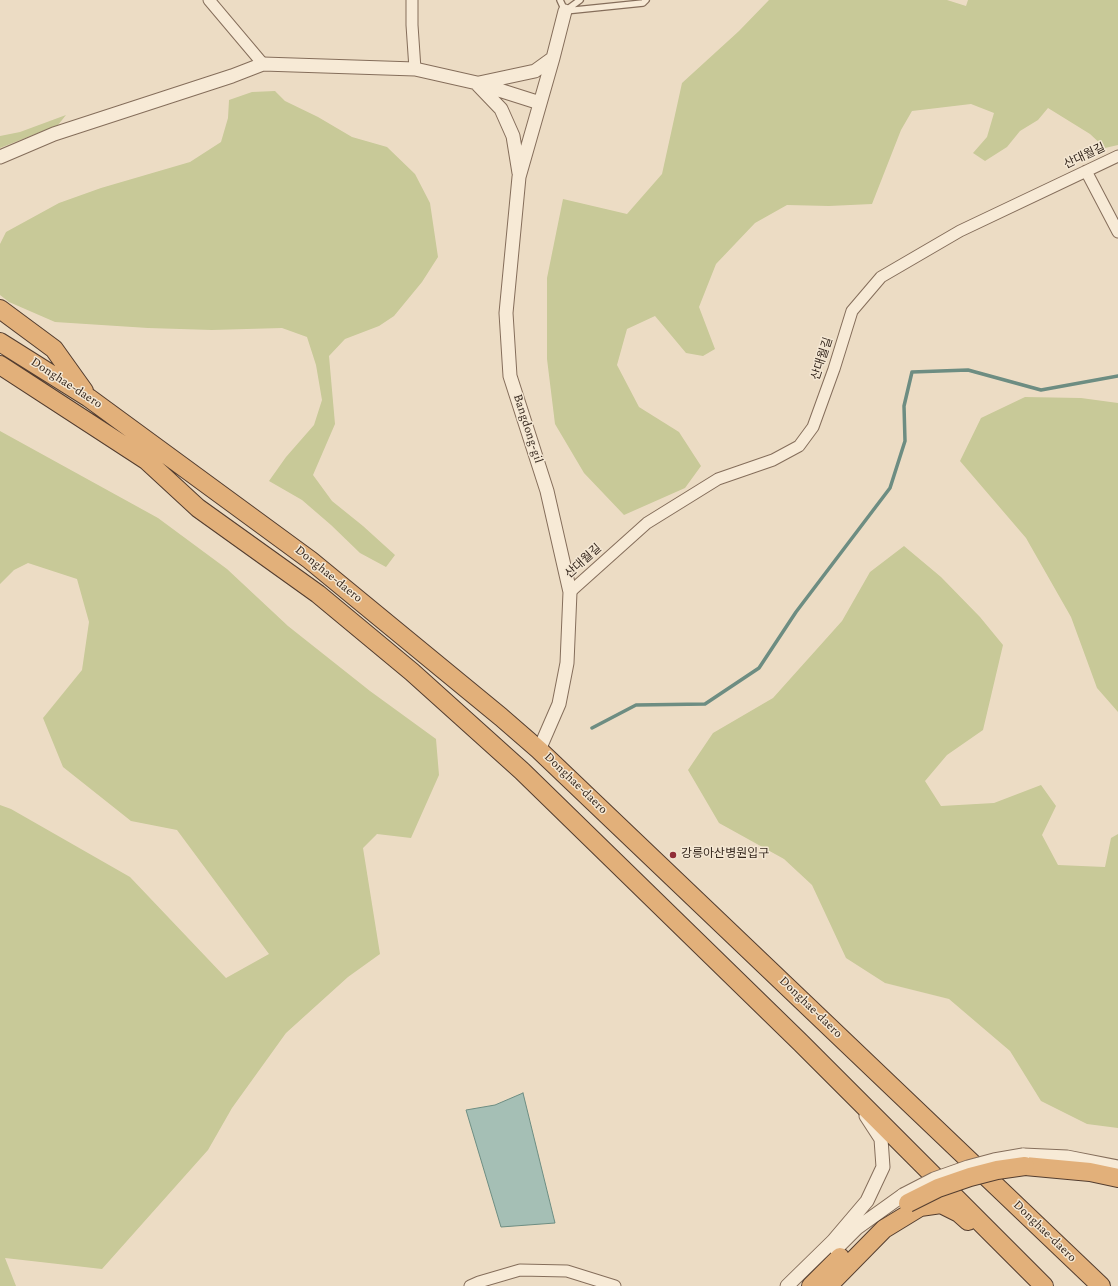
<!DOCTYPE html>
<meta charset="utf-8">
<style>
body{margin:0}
canvas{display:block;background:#ecdcc4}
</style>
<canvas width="1118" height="1286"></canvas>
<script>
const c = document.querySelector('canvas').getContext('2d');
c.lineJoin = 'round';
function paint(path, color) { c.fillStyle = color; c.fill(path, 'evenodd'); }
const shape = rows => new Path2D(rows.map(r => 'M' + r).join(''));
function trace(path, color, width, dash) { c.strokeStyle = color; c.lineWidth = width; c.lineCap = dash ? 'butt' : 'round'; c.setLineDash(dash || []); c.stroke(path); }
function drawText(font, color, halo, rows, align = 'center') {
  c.font = font + ' Spectral,"Noto Sans KR",serif'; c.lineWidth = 3; c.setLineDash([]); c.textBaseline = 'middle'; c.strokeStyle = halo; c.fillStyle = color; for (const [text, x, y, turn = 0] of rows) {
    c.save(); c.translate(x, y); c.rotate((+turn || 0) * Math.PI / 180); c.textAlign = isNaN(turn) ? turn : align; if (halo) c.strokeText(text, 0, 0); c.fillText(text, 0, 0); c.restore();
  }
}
const green = shape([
 [769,0,947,0,966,6,968,0,1118,0,1118,145,1105,148,1090,134,1048,108,1038,120,1020,131,1007,147,985,161,973,153,987,137,994,113,971,104,912,111,901,130,872,204,829,206,787,205,755,223,716,264,699,307,715,349,703,356,686,353,655,316,627,329,617,365,639,407,679,432,701,466,685,488,624,515,584,473,555,424,547,359,547,278,563,199,627,214,662,174,682,83,739,31],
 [275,91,285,101,318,117,352,137,387,147,415,174,430,203,438,257,422,282,394,316,379,326,345,339,329,356,335,424,313,475,332,501,363,526,395,555,386,567,360,553,331,525,302,500,269,481,286,457,314,425,322,400,316,365,307,337,282,328,212,330,148,328,55,322,9,302,0,295,0,244,6,232,59,203,101,188,190,162,221,142,228,118,229,100,252,92],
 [66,115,58,125,0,148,0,136,20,132],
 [1025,397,1081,398,1118,403,1118,712,1097,688,1071,617,1026,538,960,461,981,418],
 [0,431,158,518,227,569,288,626,370,691,436,739,439,775,411,838,377,834,363,848,380,954,348,977,286,1033,232,1108,208,1150,102,1269,5,1258,16,1286,0,1286,0,805,11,809,130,877,226,978,269,954,177,830,131,821,63,767,43,718,82,670,89,622,77,579,28,563,14,570,0,584],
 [904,546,941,577,980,617,1003,645,983,730,947,755,925,781,941,806,994,803,1041,785,1056,806,1042,835,1058,865,1105,867,1111,838,1118,834,1118,1128,1087,1124,1041,1101,1010,1051,949,999,885,983,846,958,812,885,784,859,719,823,688,770,713,733,773,698,842,621,870,572]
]);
const water = shape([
 [523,1093,555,1223,501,1227,466,1110,495,1105,523,1093]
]);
const stream = shape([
 [592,728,636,705,705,704,759,668,796,612,890,488,905,441,904,406,912,372,968,370,1041,390,1118,376]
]);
const service = shape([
 [560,0,565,11],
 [565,11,643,3,646,0],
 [565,11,580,0]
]);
const minor = shape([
 [209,0,263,64],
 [412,0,412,25,415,69],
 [1086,171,1118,232],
 [570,592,647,523,718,479,773,460,799,446,813,427,834,369,852,311,881,277,960,231,1118,156],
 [470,1286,479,1282,520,1270,567,1271,615,1286]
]);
const tertiary = shape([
 [479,83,535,71,553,58],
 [478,85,501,109,513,136,519,173],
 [0,157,54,134,232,76,263,64,415,69,477,83,540,103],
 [539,750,559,704,567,663,570,592,547,491,510,376,506,313,519,177,553,58,565,11],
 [1023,1155,1067,1157,1118,1167],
 [836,1249,857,1228,903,1195],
 [787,1286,833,1241,867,1201,883,1167,881,1139,866,1116]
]);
const trunk = shape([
 [0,309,54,349,84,391],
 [0,342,89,398,310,560,501,717,539,750,1101,1286],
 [0,365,146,460,198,508,318,594,412,672,522,771,801,1043,1044,1286],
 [1025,1166,1090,1172,1118,1178],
 [811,1286,840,1257],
 [828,1286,884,1229,920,1207,941,1204,959,1213,968,1221]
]);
const tertiaryBridge = shape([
 [903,1195,934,1179,968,1167,994,1160,1023,1155]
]);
const trunkBridge = shape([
 [908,1203,938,1188,970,1177,997,1170,1025,1166]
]);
const markers = [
 [673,855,4,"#912e38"]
];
const streetNames = [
 ["산대월길",1085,157,-25],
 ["산대월길",823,359,-72],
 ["Donghae-daero",66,384,33],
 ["Bangdong-gil",527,429,72],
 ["산대월길",584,562,-42],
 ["Donghae-daero",328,575,39],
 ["Donghae-daero",575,784,44],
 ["Donghae-daero",810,1008,44],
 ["Donghae-daero",1044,1232,44]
];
const poiNames = [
 ["강릉아산병원입구",681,855]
];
paint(green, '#c8c998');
paint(water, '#a5bfb5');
trace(water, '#6d8d82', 1);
trace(stream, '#6d8d82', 3.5);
trace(service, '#856e5b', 8);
trace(minor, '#856e5b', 13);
trace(tertiary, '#856e5b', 15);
trace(trunk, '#533d2f', 20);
trace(service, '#f7ead6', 5.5);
trace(minor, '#f7ead6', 11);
trace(tertiary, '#f7ead6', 13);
trace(trunk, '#e2b07a', 18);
trace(tertiaryBridge, '#856e5b', 15, []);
trace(trunkBridge, '#533d2f', 20, []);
trace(tertiaryBridge, '#f7ead6', 13);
trace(trunkBridge, '#e2b07a', 18);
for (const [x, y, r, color] of markers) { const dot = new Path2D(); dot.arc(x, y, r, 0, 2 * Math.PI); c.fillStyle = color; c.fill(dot); trace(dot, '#f4e7d3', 1.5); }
drawText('12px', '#36281e', '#f4e7d3', streetNames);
drawText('12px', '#36281e', '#f4e7d3', poiNames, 'left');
</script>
